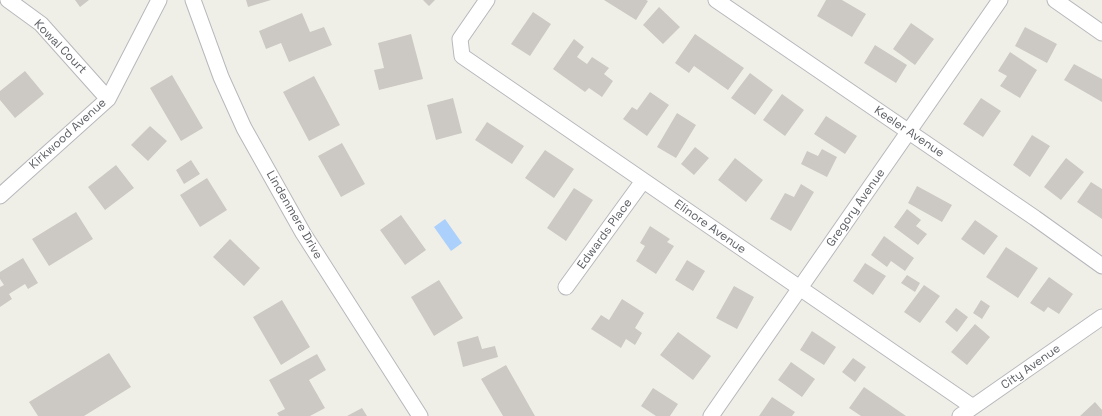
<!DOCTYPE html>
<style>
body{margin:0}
canvas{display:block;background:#f0efe7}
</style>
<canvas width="1102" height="416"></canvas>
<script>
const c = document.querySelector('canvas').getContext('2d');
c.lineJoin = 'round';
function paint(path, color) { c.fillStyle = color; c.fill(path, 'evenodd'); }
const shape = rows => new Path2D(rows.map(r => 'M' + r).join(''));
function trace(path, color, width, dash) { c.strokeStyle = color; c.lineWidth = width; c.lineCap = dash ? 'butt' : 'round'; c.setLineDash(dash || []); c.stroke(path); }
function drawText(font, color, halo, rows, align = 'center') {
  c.font = font + ' "Space Grotesk",sans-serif'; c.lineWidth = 3; c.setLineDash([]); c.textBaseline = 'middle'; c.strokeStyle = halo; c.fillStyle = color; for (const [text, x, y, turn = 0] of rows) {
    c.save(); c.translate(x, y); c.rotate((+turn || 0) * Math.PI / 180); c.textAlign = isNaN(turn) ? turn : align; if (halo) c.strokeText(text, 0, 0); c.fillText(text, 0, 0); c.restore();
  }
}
const water = shape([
 [445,219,462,243,451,251,434,227]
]);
const building = shape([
 [75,0,89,0,80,7],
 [246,0,271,0,248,7],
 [423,0,435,0,429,6],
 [604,0,646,0,648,1,636,20],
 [826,0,842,0,866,14,852,37,817,16],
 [659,7,680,27,663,44,643,25],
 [533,12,551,24,530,56,511,44],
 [302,13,310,32,324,27,332,45,289,62,281,43,266,49,259,31],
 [911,23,934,39,915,65,893,49],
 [1025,27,1057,44,1047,63,1015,46],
 [411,34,423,79,379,90,374,70,384,68,378,43],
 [695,34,744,68,728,90,694,66,689,73,675,63],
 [574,39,584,47,577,57,587,64,592,57,609,68,604,74,613,81,602,97,589,88,585,92,553,69],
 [875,45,907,65,896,83,864,63],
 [1010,52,1037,70,1020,98,1000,86,1007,76,998,71],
 [1074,64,1102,79,1102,102,1064,80],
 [25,71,44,94,15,118,0,100,0,91],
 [750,73,773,90,755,115,731,98],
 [172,75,203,128,181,141,150,88],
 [314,76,340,125,309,141,283,92],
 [650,92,669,105,647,136,623,119,632,107,637,110],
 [782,94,804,110,785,136,763,120],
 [453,98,462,133,436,140,427,105],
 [981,98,1001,111,983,137,963,124],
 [677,113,696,125,676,158,657,147],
 [826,116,857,136,845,154,814,134],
 [487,122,524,146,512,164,475,140],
 [150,126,167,141,148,161,131,145],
 [1032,135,1050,146,1030,177,1013,165],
 [342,143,365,184,341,197,318,156],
 [695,147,709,158,694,175,681,164],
 [822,149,837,157,827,177,801,164,807,151,818,156],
 [545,150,574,169,554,198,525,178],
 [735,158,763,180,746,202,718,180],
 [1066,158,1084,172,1061,200,1044,187],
 [191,160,200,174,184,184,176,170],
 [116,165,134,188,105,210,88,187],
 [207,178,227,210,200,227,180,195],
 [1091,182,1102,189,1102,219,1077,202],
 [801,184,814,192,791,231,770,219,785,193,794,197],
 [917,186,952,205,942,222,908,203],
 [574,188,593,200,566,241,547,228],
 [907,209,921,220,916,226,927,234,918,245,894,227],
 [76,212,93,239,49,266,32,239],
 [401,215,426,250,405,265,380,230],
 [975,220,998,236,984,255,961,239],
 [650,226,670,239,667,242,674,246,656,274,636,261,645,246,640,243],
 [884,236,914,258,905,271,891,261,887,267,871,255],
 [230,239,260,268,244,286,213,257],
 [1006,247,1038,268,1018,298,986,277],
 [23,258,38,283,28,289,25,284,9,294,12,299,0,307,0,287,4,285,0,279,0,272],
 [687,260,705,271,693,291,675,280],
 [865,263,886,276,873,295,853,281],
 [907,275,920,283,915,292,901,283],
 [1049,277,1073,294,1059,314,1048,307,1044,312,1030,303],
 [439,280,463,318,434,336,411,297],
 [924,285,940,296,920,323,904,312],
 [734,286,754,297,737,329,716,318],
 [622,299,644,313,635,328,642,333,635,345,626,339,621,348,591,329,601,315,609,320],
 [282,300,310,347,281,365,253,317],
 [981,300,990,306,982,319,973,313],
 [956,308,968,317,957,332,945,322],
 [975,324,990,337,967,365,951,352],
 [812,331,836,347,824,365,800,350],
 [678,332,711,356,693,380,660,355],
 [478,336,482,349,495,346,498,357,463,367,457,342],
 [109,353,131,387,84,416,38,416,29,402],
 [317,354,326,370,309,380,325,408,310,416,279,416,277,413,285,409,269,380],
 [853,358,866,367,855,382,842,372],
 [791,362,815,379,802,397,778,380],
 [506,365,535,416,503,416,481,379],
 [864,387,906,416,861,416,849,408],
 [653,388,678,404,670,416,656,416,641,406],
 [772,397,795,412,792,416,759,416],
 [1095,402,1102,410,1102,416,1080,416],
 [362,408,367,416,347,416]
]);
const street = shape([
 [8,0,41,24,108,99],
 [193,0,221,77,244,128,303,233,420,416],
 [487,0,460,39,462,56,973,407],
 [716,0,1035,218,1102,266],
 [1055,0,1102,33],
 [0,196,108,99,159,0],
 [566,287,643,181],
 [711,416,1000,0],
 [960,416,1102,317]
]);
const streetNames = [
 ["Kowal Court",60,47,46],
 ["Keeler Avenue",909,132,34],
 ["Kirkwood Avenue",68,134,-42],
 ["Gregory Avenue",856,208,-55],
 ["Lindenmere Drive",294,215,60],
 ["Elinore Avenue",710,227,35],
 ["Edwards Place",605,234,-54],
 ["City Avenue",1031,367,-35]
];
paint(water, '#abd0fb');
paint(building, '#ccc9c4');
trace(street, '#b7b8bd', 17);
trace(street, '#fff', 15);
drawText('12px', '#5e6166', '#fff', streetNames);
</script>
